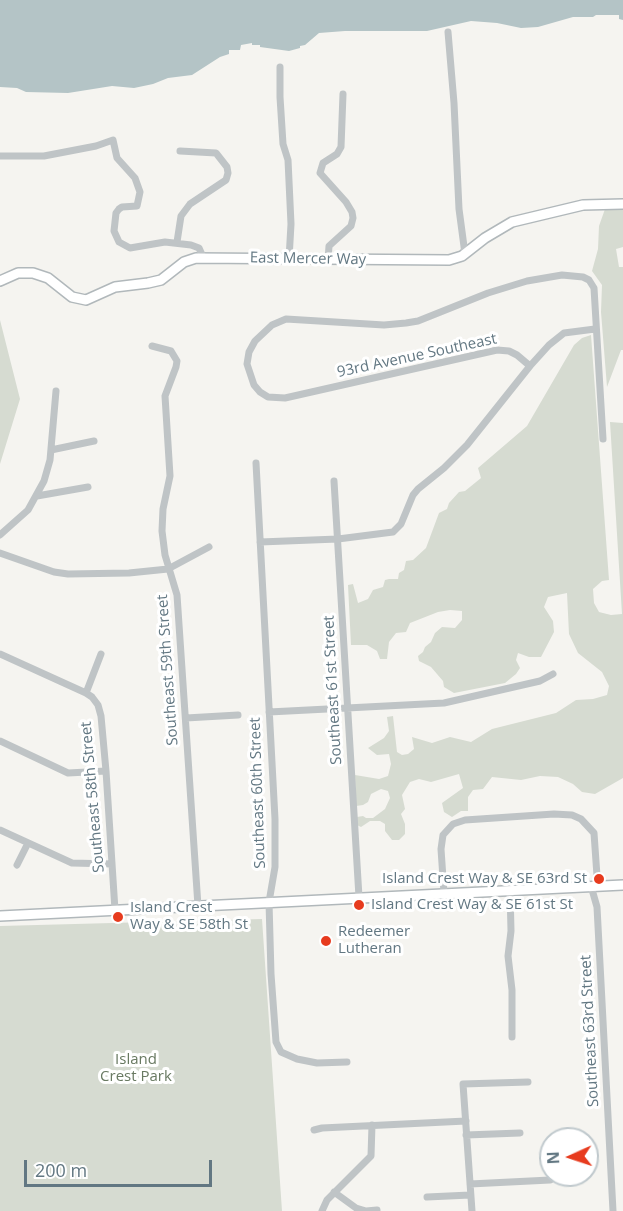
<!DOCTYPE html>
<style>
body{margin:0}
#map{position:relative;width:623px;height:1211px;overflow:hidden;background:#f5f4f0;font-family:"Open Sans",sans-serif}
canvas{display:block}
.north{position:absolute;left:539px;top:1127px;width:60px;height:60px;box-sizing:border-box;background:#fff;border:2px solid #c0c9cd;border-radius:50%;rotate:267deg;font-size:16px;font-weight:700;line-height:24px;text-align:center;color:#627782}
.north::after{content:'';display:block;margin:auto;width:21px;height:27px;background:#e73b1e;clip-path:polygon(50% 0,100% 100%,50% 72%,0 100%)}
.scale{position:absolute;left:24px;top:1160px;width:188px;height:27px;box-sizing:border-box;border:3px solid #627782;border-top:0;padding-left:8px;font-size:18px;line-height:21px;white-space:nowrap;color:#627782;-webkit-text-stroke:4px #fff;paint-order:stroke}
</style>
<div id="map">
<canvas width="623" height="1211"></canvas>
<div class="north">N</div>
<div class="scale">200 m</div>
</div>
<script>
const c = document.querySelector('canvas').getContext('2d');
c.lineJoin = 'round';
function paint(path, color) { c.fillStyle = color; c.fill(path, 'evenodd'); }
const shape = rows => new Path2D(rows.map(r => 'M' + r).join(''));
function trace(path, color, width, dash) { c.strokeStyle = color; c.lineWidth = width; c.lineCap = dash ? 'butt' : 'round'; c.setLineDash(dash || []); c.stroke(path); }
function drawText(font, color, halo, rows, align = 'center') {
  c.font = font + ' "Open Sans",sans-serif'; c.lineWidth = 6; c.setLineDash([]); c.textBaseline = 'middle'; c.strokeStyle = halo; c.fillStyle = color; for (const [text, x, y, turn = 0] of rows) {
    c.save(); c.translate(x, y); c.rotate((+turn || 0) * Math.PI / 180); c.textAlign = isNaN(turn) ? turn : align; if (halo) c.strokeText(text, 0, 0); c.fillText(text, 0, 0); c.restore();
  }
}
const green = shape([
 [605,209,623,209,623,247,616,249,619,267,623,267,623,350,621,350,607,387,601,312,602,285,592,271,598,249,599,226],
 [0,320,20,399,0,464],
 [591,335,609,580,602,581,593,589,594,603,599,612,611,615,622,614,610,422,623,423,623,778,595,794,582,792,573,784,558,777,540,776,521,780,492,777,483,789,473,790,468,797,468,811,461,811,452,817,444,812,442,803,463,788,459,774,431,782,419,779,410,782,402,795,405,809,401,814,405,824,405,834,399,840,392,840,385,831,385,824,380,821,370,821,361,827,357,825,357,817,363,816,366,818,373,818,385,809,390,798,388,791,381,789,371,794,368,802,363,805,356,806,355,775,379,779,388,776,391,764,389,754,377,755,368,748,384,738,389,731,387,717,393,716,397,752,402,755,408,754,414,749,412,737,432,743,450,737,471,742,492,729,556,713,576,700,593,699,607,695,609,686,602,672,578,653,569,634,567,593,548,597,544,607,553,621,554,632,541,657,529,657,518,653,516,660,520,668,516,674,505,683,454,693,444,687,443,681,431,667,419,661,418,656,423,652,425,647,431,642,435,633,442,627,455,628,462,620,462,611,450,610,438,612,410,623,406,632,396,633,389,642,387,659,380,659,377,651,367,645,351,645,348,585,353,584,358,603,368,599,373,590,383,587,385,580,389,579,398,579,399,573,404,570,406,561,413,560,426,548,439,513,447,509,449,503,459,492,465,491,481,478,478,468,527,426,574,345,582,338],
 [262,919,282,1211,0,1211,0,926]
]);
const water = shape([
 [0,0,623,0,623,20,619,19,619,15,596,15,593,17,573,17,538,27,521,28,497,23,471,21,427,31,345,31,319,33,305,45,300,46,300,48,289,51,260,47,260,45,252,45,252,43,241,45,240,50,229,50,229,54,220,57,192,75,168,78,153,84,134,88,112,86,68,93,26,92,17,88,0,87]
]);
const street = shape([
 [448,32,454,103,459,209,465,254],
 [280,67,280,97,283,144,288,160,291,224,289,259],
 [0,156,44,156,96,146,113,140,117,158,135,178,140,192,137,206,122,207,119,209,116,213,114,231,119,242,130,248,165,242,191,245,199,248,203,257],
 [177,242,181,216,190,204,226,180,228,173,227,167,216,153,180,151],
 [328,260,329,246,351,226,353,218,352,212,346,202,320,173,323,163,337,154,341,147,343,94],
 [595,329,564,333,549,345,530,366,517,355,509,351,497,350,285,398,268,397,260,392,254,385,247,364,249,352,255,341,272,325,286,319,384,325,406,323,418,321,488,293,527,281,562,275,583,277,589,280,594,288,603,439],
 [152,346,171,351,177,361,176,367,165,396,170,476,163,509,162,531,165,555,177,595,198,906],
 [51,450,94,441],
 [256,463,275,819,275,867,269,902,271,974,276,1042,281,1052,297,1059,317,1063,347,1062],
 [334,481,359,897],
 [37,496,88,487],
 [0,535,28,510,44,481,50,460,56,391],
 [260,542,338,539,393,532,401,524,413,495,418,489,444,468,467,445,530,366],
 [0,553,54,572,68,574,129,573,168,569,209,547],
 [0,654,86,693],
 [101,654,86,693,92,697,98,705,101,716,106,771,115,910],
 [269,712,444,703,540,681,553,674],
 [186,718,238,715],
 [0,741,68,773,106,771],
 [0,830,72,863,112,864],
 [17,865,28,843],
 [591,886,597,907,613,1211],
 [510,890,511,931,508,956,512,990,512,1037],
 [444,893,441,849,443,835,453,824,465,820,554,814,572,815,581,819,594,833,597,876],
 [314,1130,322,1128,466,1121],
 [466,1135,520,1133],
 [470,1184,550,1180],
 [334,1192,356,1208,366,1211,377,1210],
 [427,1197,470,1195],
 [322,1211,327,1200,371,1156,372,1125],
 [472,1211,463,1084,528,1082]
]);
const secondary = shape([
 [0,281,18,273,33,273,48,278,72,297,86,300,115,287,148,283,161,280,184,262,196,258,449,260,462,256,485,238,512,222,583,205,623,204],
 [0,916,623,885]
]);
const markers = [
 [599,879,6,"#e73b1e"],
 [359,905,6,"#e73b1e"],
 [118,917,6,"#e73b1e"],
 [326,941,6,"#e73b1e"]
];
const streetNames = [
 ["East Mercer Way",308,259,1],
 ["93rd Avenue Southeast",417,356,-12],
 ["Southeast 59th Street",168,670,-94],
 ["Southeast 61st Street",333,690,-93],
 ["Southeast 60th Street",258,793,-92],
 ["Southeast 58th Street",93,797,-95],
 ["Southeast 63rd Street",590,1031,-93]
];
const poiNames = [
 ["Island Crest Way & SE 63rd St",587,879,"right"],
 ["Island Crest Way & SE 61st St",371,905],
 ["Island Crest",130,908],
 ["Way & SE 58th St",130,925],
 ["Redeemer",338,932],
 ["Lutheran",338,949]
];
const parkNames = [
 ["Island",136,1060],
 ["Crest Park",136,1077]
];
paint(green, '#d6dbd1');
paint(water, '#b4c4c6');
trace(secondary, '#b1b8bb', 12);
trace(street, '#bfc4c6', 7);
trace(secondary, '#fff', 9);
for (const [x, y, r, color] of markers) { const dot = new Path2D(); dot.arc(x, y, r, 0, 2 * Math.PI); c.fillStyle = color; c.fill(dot); trace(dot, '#fff', 2); }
drawText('15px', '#627782', '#fff', streetNames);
drawText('15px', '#627782', '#fff', poiNames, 'left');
drawText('15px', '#687961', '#fff', parkNames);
</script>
